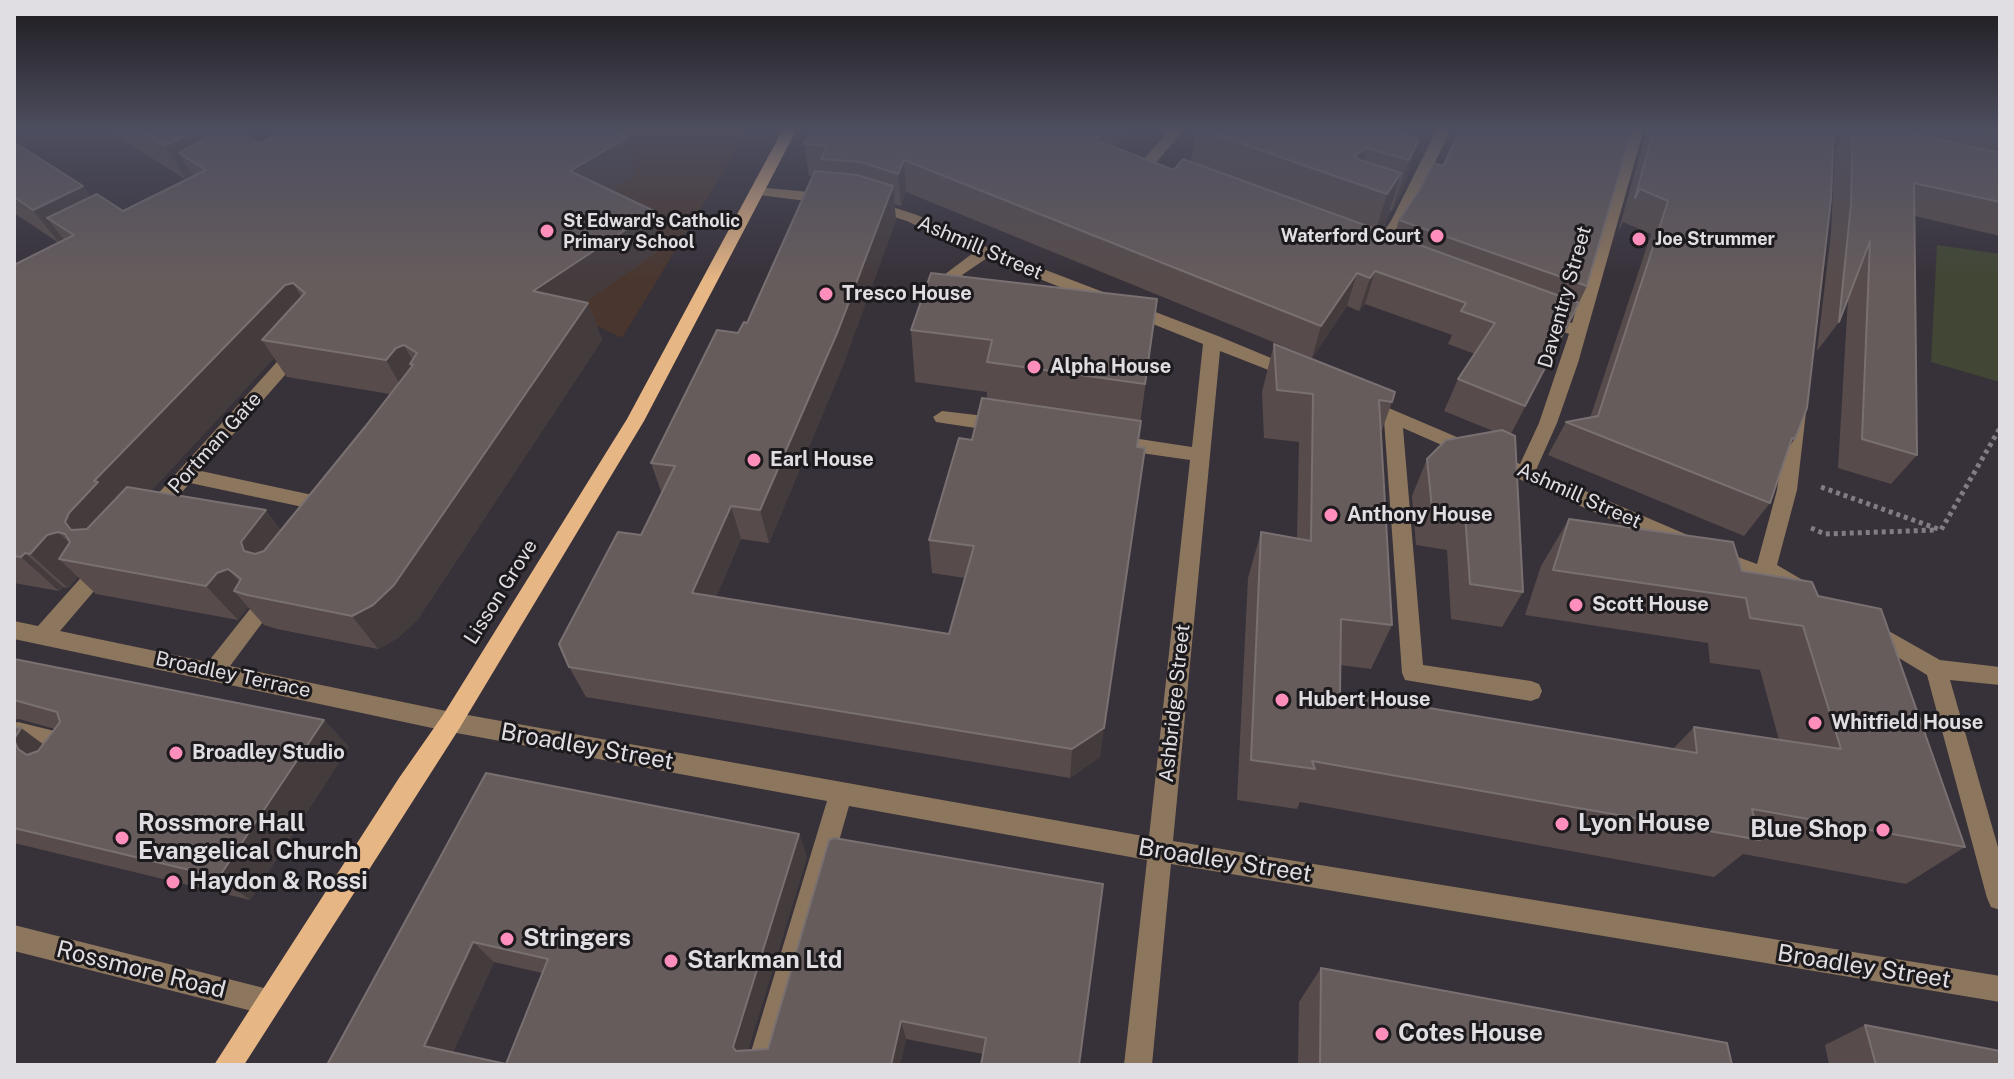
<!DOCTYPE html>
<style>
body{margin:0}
#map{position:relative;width:2014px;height:1079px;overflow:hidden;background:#373139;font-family:"Public Sans",sans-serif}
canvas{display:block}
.frame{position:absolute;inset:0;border:16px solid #e1dee3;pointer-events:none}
</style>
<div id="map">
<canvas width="2014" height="1079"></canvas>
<div class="frame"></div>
</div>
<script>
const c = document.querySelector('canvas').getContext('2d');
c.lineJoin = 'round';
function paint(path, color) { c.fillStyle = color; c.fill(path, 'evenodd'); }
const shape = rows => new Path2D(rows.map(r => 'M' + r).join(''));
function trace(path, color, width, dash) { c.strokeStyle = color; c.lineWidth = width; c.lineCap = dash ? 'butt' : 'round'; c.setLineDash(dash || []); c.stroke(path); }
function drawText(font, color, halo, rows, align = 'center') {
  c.font = font + ' "Public Sans",sans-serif'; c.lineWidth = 6; c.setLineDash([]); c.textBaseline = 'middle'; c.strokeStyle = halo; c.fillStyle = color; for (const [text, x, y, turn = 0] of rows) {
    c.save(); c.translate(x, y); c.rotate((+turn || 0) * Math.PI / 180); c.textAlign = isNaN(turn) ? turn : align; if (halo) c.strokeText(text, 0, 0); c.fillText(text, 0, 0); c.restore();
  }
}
const education = shape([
 [605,129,749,129,622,338,480,269]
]);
const green = shape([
 [1937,245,2000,254,2000,382,1931,362]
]);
const path = shape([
 [1821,487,1941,530,2000,428],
 [1811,528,1825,534,1936,530]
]);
const minor = shape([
 [1170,129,1185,129,1146,174,1136,174,1136,168,1170,129],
 [1437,129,1451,129,1407,221,1381,258,1369,258,1367,255,1391,221,1437,129],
 [1630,129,1644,129,1578,363,1557,423,1536,470,1690,536,1693,542,1690,548,1683,550,1676,548,1403,428,1423,665,1531,681,1539,684,1542,691,1539,698,1531,701,1405,680,1402,673,1384,420,1358,408,1355,404,1364,398,1370,400,1520,464,1539,423,1569,334,1537,322,1535,318,1543,313,1572,323,1630,129],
 [756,187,831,194,839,199,831,204,751,194,749,191,756,187],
 [871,200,917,215,991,249,1218,336,1300,370,1303,374,1294,380,1220,351,1173,841,2000,976,2000,1002,1171,864,1152,1065,1124,1065,1147,860,849,806,775,1065,747,1065,827,801,451,732,14,639,14,621,38,626,86,572,93,570,100,572,103,578,100,584,60,631,208,662,250,609,257,606,264,609,268,615,230,666,451,712,1149,837,1190,460,1113,449,1104,442,1113,435,1192,447,1203,344,987,258,962,275,971,284,969,288,957,288,944,275,973,253,907,221,866,208,866,202,871,200],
 [300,341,306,343,309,347,306,351,201,471,331,499,338,501,341,506,338,511,331,513,190,483,160,517,146,517,143,512,146,507,294,343,300,341],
 [1797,406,1806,412,1797,490,1777,565,1813,586,1816,592,1813,598,1806,600,1765,578,1756,581,1709,563,1706,557,1709,551,1716,549,1757,564,1777,490,1788,412,1797,406],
 [942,411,1002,418,1011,425,1002,432,936,422,933,417,942,411],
 [1871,621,1940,660,2000,667,2000,685,1950,680,2000,854,2000,910,1991,907,1987,898,1927,675,1863,636,1860,630,1863,624,1871,621],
 [18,722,71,735,79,738,82,745,79,752,71,755,18,742,14,741,14,723,18,722],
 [14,925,268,989,277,993,281,1002,277,1011,268,1015,14,951,14,925]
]);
const major = shape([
 [783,129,797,129,644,421,459,729,244,1065,214,1065,399,778,443,715,627,419,783,129]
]);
const wall = shape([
 [107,129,220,129,259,144,637,174,610,190,664,247,585,302,588,303,602,340,418,619,398,638,378,649,277,629,264,625,248,607,238,620,96,594,78,577,68,588,63,587,59,591,14,583,14,265,59,243,14,213,14,142,83,186,91,197,123,211,194,176,186,180],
 [274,358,287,377,390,394,281,530,151,491],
 [812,129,1132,129,1115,148,1174,170,1191,162,1196,129,1388,129,1419,139,1403,190,1392,211,1390,211,1385,225,1381,231,1394,236,1399,220,1587,286,1563,336,1511,434,1523,592,1502,627,1451,619,1447,550,1416,545,1412,496,1427,459,1493,431,1444,411,1458,379,1475,354,1448,344,1452,335,1365,304,1359,311,1347,306,1312,358,906,192,901,206,894,204,896,220,843,365,769,543,741,539,716,597,949,634,965,578,932,573,929,540,972,440,987,399,987,392,915,382,911,330,1157,299,1137,447,1100,757,1070,778,586,697,569,667,641,535,662,494,651,463,738,333,747,323,813,176,809,176,804,144],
 [1647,129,2000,129,2000,236,1915,216,1917,455,1891,484,1838,468,1848,299,1839,322,1817,351,1831,233,1835,150,1843,136,1834,134,1795,439,1789,447,1770,503,1744,536,1548,455,1566,422,1590,418,1651,234,1623,222,1618,232],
 [1274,344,1392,402,1381,433,1392,625,1371,669,1340,665,1340,693,1673,749,1694,727,1779,740,1760,670,1710,663,1708,643,1525,615,1541,566,1569,519,1742,571,1818,596,1965,847,1906,884,1743,854,1714,877,1300,802,1297,809,1237,800,1248,578,1261,532,1297,538,1299,442,1264,438,1262,392],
 [14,659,324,720,349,747,250,900,14,843,14,727,21,728,43,744,55,729,19,719,14,720],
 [486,773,799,834,807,857,748,1050,768,1049,1103,884,983,1054,906,1039,900,1065,327,1065],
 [494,962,542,973,506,1064,453,1052],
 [1321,968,1732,1065,1298,1065,1299,1002],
 [1865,1025,2000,1065,1829,1065,1825,1045]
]);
const shadedWall = shape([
 [196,129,220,129,234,153,179,153,193,176,186,180,165,146],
 [1113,129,1132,129,1112,152],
 [1104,131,1102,163,1095,140],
 [626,138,637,174,582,207,570,171],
 [1419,139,1403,190,1392,211,1409,160],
 [1367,148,1357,184,1355,155],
 [904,160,906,192,901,206,898,174],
 [1401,173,1385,225,1371,246,1387,194],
 [83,186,108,220,47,218,65,241,60,244,33,210],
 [893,186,896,220,843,365,769,543,760,510],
 [654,211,664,247,548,328,533,291],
 [1375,271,1365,304,1359,311,1370,278],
 [1357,273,1347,306,1312,358,1321,326],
 [293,283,315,319,262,340,274,358,129,515,104,548,71,530,65,522,69,513,94,481,285,285],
 [588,303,602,340,418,619,398,638,378,649,352,616],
 [1579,303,1563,336,1509,438,1525,406],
 [404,345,424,381,413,365,410,364,420,383,407,397,386,360,396,348],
 [1140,482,1100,757,1070,778,1072,749],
 [731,506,741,539,704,625,692,593],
 [266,510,293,546,271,576,244,551,241,542],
 [58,532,92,565,59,559,78,577,68,588,30,554,47,535],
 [25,553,63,587,59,591,21,557],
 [228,569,252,596,234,591,248,607,238,620,206,586,217,573],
 [324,720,349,747,250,900,219,877],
 [21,728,57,755,54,775,18,749,14,739],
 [799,834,807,857,744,1064,733,1047],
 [473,942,494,962,448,1063,424,1046],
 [901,1021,906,1039,900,1065,891,1065]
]);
const building = shape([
 [138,129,196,129,165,146,138,129],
 [222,129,234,129,259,144,289,129,608,129,626,138,570,171,654,211,533,291,588,303,394,585,373,605,352,616,247,595,234,591,241,579,228,569,217,573,206,586,59,559,70,542,65,534,58,532,47,535,30,554,25,553,21,557,14,556,14,265,74,235,47,218,97,194,123,211,206,170,179,153,222,129],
 [293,283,305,293,262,340,386,360,396,348,404,345,417,353,410,364,413,365,365,427,264,551,255,554,244,551,241,542,266,510,127,487,87,529,71,530,65,522,69,513,98,482,94,481,285,285,293,283],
 [812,129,1100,129,1104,131,1095,140,1174,170,1183,159,1579,303,1525,406,1458,379,1495,323,1461,311,1466,303,1375,271,1370,278,1357,273,1321,326,904,160,898,174,861,162,821,159,827,146,804,144,812,129],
 [1199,129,1388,129,1419,139,1409,160,1367,148,1355,155,1357,159,1401,173,1387,194,1199,129],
 [1461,129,1632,129,1587,286,1399,220,1420,189,1433,163,1443,166,1461,129],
 [1654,129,1834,129,1831,199,1807,408,1795,439,1792,438,1770,503,1566,422,1598,416,1668,201,1640,189,1635,198,1654,129],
 [1853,129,1891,129,2000,153,2000,202,1914,183,1917,455,1862,439,1870,241,1839,322,1851,204,1853,129],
 [1978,129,2000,129,2000,134,1978,129],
 [14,142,83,186,33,210,14,197,14,142],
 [815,171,857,175,893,186,838,331,760,510,731,506,692,593,949,634,974,546,929,540,959,438,972,440,982,398,1141,421,1137,447,1145,448,1104,728,1072,749,569,667,559,644,618,532,641,535,675,466,651,463,717,330,738,333,744,322,747,323,815,171],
 [931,273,1157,299,1145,384,987,362,992,340,911,330,931,273],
 [1274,344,1395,392,1392,402,1379,400,1392,625,1341,619,1340,693,1697,753,1694,727,1841,749,1803,626,1750,618,1746,598,1553,570,1569,519,1733,542,1742,571,1812,582,1818,596,1881,609,1965,847,1752,809,1760,840,1312,761,1315,769,1251,760,1261,532,1311,541,1313,394,1277,390,1274,344],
 [1502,430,1515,436,1523,592,1470,584,1465,514,1432,509,1427,459,1446,440,1502,430],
 [14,659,324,720,219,877,14,828,14,740,18,749,27,755,38,751,60,722,57,712,14,700,14,659],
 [14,727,21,728,14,739,14,727],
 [486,773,799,834,733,1047,736,1051,768,1049,829,840,834,838,1103,884,1079,1065,981,1065,986,1038,901,1021,891,1065,327,1065,486,773],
 [473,942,548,959,506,1064,424,1046,473,942],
 [1321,968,1727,1043,1732,1065,1320,1065,1321,968],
 [1865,1025,2000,1051,2000,1065,1876,1065,1865,1025]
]);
const markers = [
 [547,231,8,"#fe8ebb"],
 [1437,236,8,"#fe8ebb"],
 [1639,239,8,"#fe8ebb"],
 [826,294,8,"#fe8ebb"],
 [1034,367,8,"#fe8ebb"],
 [754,460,8,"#fe8ebb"],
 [1331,515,8,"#fe8ebb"],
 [1576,605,8,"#fe8ebb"],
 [1282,700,8,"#fe8ebb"],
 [1815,723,8,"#fe8ebb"],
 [176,753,8,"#fe8ebb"],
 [1562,824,8,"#fe8ebb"],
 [1883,830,8,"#fe8ebb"],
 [122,838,8,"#fe8ebb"],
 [173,882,8,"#fe8ebb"],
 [507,939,8,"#fe8ebb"],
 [671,961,8,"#fe8ebb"],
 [1382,1034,8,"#fe8ebb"]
];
const farPoinames = [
 ["St Edward's Catholic",563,221],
 ["Primary School",563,242],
 ["Waterford Court",1421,236,"right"],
 ["Joe Strummer",1655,239]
];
const streetNames = [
 ["Ashmill Street",980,248,23],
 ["Daventry Street",1565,297,-74],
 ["Portman Gate",215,443,-48],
 ["Ashmill Street",1579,496,24],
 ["Lisson Grove",501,592,-58],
 ["Broadley Terrace",233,675,12],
 ["Ashbridge Street",1175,703,-84]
];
const poiNames = [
 ["Tresco House",842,294],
 ["Alpha House",1050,367],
 ["Earl House",770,460],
 ["Anthony House",1347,515],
 ["Scott House",1592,605],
 ["Hubert House",1298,700],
 ["Whitfield House",1831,723],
 ["Broadley Studio",192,753]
];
const nearStreetnames = [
 ["Broadley Street",587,747,10],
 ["Broadley Street",1225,861,9],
 ["Broadley Street",1864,967,9],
 ["Rossmore Road",141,970,14]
];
const nearPoinames = [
 ["Rossmore Hall",138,824],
 ["Evangelical Church",138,852],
 ["Lyon House",1578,824],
 ["Blue Shop",1867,830,"right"],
 ["Haydon & Rossi",189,882],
 ["Stringers",523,939],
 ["Starkman Ltd",687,961],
 ["Cotes House",1398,1034]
];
paint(education, '#49362e');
paint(green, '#414734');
trace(path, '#827d84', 5, [4, 4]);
paint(minor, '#8d765e');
paint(major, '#e7b685');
paint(wall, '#574c4b');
paint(shadedWall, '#443b3d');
paint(building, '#665c5c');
trace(building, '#797071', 2);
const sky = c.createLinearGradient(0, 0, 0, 281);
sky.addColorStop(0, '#1e1b1f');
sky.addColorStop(0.46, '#4d4e5f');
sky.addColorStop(1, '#4d4e5f00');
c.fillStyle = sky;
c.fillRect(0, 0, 2014, 281);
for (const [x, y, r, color] of markers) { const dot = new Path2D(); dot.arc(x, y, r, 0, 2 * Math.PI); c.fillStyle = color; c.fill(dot); trace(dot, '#1d1a1e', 3); }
drawText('bold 18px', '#e1dee3', '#1d1a1e', farPoinames, 'left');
drawText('20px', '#e1dee3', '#1d1a1e', streetNames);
drawText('bold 20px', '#e1dee3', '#1d1a1e', poiNames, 'left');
drawText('24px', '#e1dee3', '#1d1a1e', nearStreetnames);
drawText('bold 24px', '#e1dee3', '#1d1a1e', nearPoinames, 'left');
</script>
